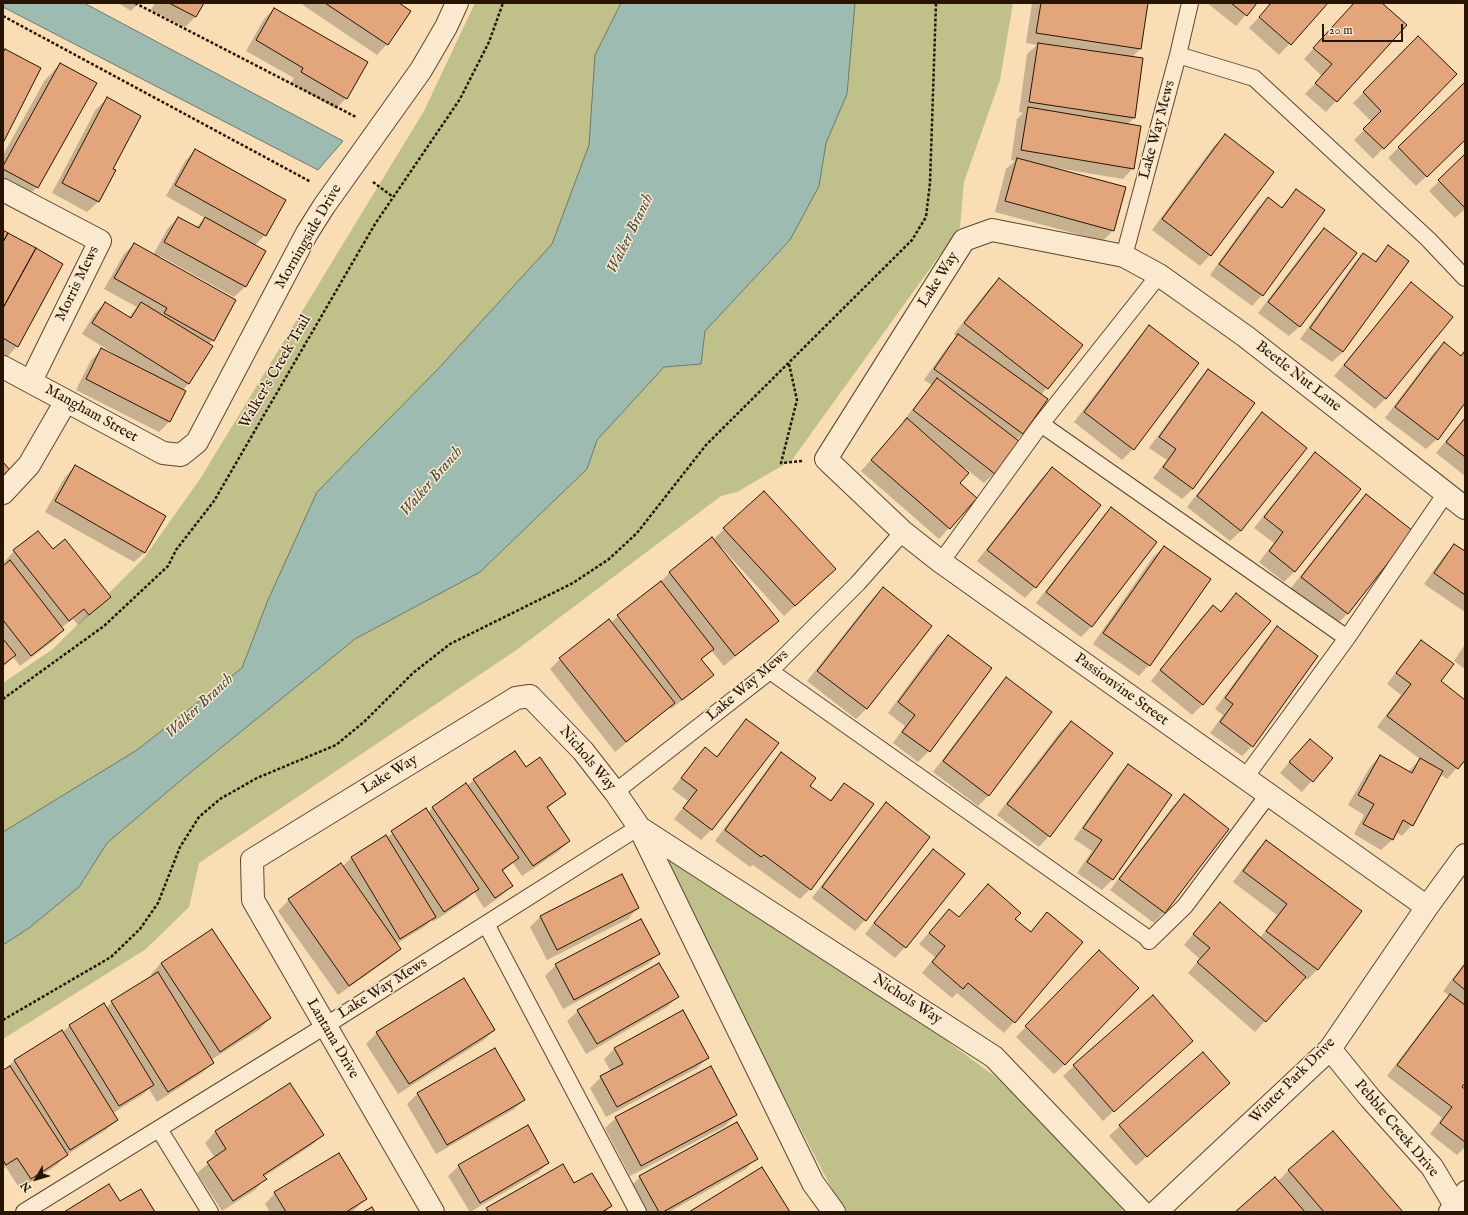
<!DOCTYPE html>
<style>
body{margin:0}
#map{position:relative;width:1468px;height:1215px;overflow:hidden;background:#f8ddb5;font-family:"IM FELL English",serif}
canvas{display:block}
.frame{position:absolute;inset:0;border:4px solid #281501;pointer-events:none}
.north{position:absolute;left:16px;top:1159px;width:40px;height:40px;-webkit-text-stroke:3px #fae9cf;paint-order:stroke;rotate:232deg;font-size:11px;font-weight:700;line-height:16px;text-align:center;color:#281501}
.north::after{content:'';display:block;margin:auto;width:14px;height:18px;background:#281501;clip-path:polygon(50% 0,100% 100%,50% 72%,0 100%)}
.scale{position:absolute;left:1322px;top:24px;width:81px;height:18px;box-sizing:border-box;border:2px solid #281501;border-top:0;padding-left:5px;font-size:12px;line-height:14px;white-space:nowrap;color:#281501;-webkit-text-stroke:3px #fae9cf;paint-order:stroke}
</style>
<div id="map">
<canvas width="1468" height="1215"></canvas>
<div class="frame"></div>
<div class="north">N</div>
<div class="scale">20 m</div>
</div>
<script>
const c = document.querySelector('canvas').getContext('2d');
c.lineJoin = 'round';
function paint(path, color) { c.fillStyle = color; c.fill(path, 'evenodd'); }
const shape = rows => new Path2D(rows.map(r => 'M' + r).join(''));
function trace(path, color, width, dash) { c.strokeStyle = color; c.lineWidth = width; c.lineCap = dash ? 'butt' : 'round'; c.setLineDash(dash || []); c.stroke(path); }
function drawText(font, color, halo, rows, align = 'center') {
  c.font = font + ' "IM FELL English",serif'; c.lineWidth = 3; c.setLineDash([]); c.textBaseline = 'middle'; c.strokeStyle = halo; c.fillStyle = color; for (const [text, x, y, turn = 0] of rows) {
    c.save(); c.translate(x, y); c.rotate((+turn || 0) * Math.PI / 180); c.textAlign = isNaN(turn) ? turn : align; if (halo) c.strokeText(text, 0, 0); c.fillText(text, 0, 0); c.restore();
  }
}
const green = shape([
 [475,3,1013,3,1000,80,964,182,960,227,792,460,737,492,721,496,515,651,199,863,189,907,146,949,3,1039,3,683,53,649,144,558,200,479,424,111],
 [673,857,921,1022,1015,1091,1108,1187,1123,1209,1121,1212,844,1212,780,1089,668,863]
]);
const water = shape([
 [3,3,84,3,343,141,318,170,3,7,3,3],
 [621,3,855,3,847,94,826,143,819,186,790,240,705,331,701,364,664,367,597,440,587,469,480,572,355,639,180,781,107,843,79,887,29,928,3,945,3,832,137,750,242,668,268,600,317,492,438,369,552,244,589,145,595,55,621,3]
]);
const shadow = shape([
 [118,3,139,3,131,11],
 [155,3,203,3,195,17,185,27,151,10],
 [300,3,398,3,387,44,377,55],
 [1032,3,1147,3,1140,49,1131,58,1134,118,1127,125,1133,168,1123,179,1057,168,1056,169,1113,230,1103,241,995,212,1006,169,1015,161,1011,160,1017,119,1023,113,1019,112,1027,54,1037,45,1026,43],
 [1207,3,1256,3,1236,26],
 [1272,3,1327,3,1279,55,1249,28],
 [1354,3,1381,3,1405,25,1326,112,1305,94,1322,76,1304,59],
 [274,9,346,98,336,109,291,83,294,78,246,51,264,19],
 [1418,38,1455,74,1373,159,1354,140,1372,122,1353,103],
 [60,64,37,187,21,203,3,193,3,155,45,80],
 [1465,83,1465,139,1416,186,1388,158],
 [107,99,112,169,114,170,98,202,87,212,52,193,96,109],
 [1225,136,1210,255,1200,266,1152,230,1214,146],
 [195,150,265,235,254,246,264,251,245,287,234,297,160,256,159,258,235,301,209,345,189,383,182,391,184,392,169,422,159,432,76,390,91,360,101,350,115,357,116,355,82,334,95,313,105,303,129,317,137,307,104,289,124,254,134,244,153,255,168,228,178,218,196,227,205,218,166,196,185,161],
 [1465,156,1465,209,1455,218,1429,191],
 [1296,190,1262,295,1252,306,1210,275,1257,209,1268,198,1281,208],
 [1324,229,1300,326,1289,336,1258,313,1314,239],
 [3,231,17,346,7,357,3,355],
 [1388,247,1407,261,1343,352,1332,362,1300,339,1353,265,1363,254,1374,262],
 [999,279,1082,345,1041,395,1023,433,1016,440,995,473,984,483,965,468,963,469,959,483,976,498,939,539,861,471,905,422,903,421,932,385,924,380,948,346,957,337,954,334,988,290],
 [1411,283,1385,399,1375,409,1334,376],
 [1149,326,1198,363,1133,449,1122,460,1074,422,1139,337],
 [1444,344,1460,356,1465,349,1465,402,1437,439,1426,449,1385,418,1433,354],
 [1208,370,1254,403,1193,489,1182,499,1153,478,1167,460,1149,448,1198,381],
 [1262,414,1241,531,1230,541,1187,507,1252,424],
 [1465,417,1465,476,1436,453],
 [1315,454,1359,489,1294,572,1284,582,1259,562,1274,543,1254,528,1305,464],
 [75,466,145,552,134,562,45,512,65,477],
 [1052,468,1035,587,1025,598,977,561,1041,479],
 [1366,495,1412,531,1347,614,1337,624,1291,588,1356,505],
 [1111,508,1155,543,1091,627,1081,637,1036,603,1101,519],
 [724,529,824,580,784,616,722,548,720,549,777,621,724,666,711,650,701,660,713,675,702,685,671,709,669,707,615,752,550,669,560,659,610,623,659,584,669,573,713,540],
 [1454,545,1465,553,1465,612,1424,584,1444,556],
 [1164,547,1210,579,1149,665,1139,676,1093,644,1153,557],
 [53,550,110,597,78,625,73,619,61,628,63,630,53,641,20,666,13,657,3,667,3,568,6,565,4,562,14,551],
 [883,588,931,626,866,709,856,719,807,681,872,599],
 [1236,595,1203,704,1192,715,1151,681,1202,617,1213,606,1220,612],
 [1278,628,1252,746,1242,756,1210,733,1223,715,1215,709,1267,638],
 [948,636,929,751,918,762,893,743,905,726,888,713,937,646],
 [1421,641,1439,682,1465,701,1465,758,1447,779,1440,774,1412,825,1402,836,1396,832,1392,840,1381,850,1354,834,1364,815,1348,805,1370,767,1380,756,1408,772,1420,759,1377,727,1401,695,1387,684,1411,652],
 [1465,644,1465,669,1454,661],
 [1006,678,1051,712,988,796,978,806,933,772,996,689],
 [747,720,777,744,711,830,701,840,674,819,688,801,672,789,705,749,716,757],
 [1071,722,1049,836,1039,847,997,815,1060,732],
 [1299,751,1331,758,1302,792,1280,773],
 [781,754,809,786,829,801,845,784,810,889,800,899,753,865,750,867,715,841,771,764],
 [1128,765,1171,795,1112,880,1102,890,1077,873,1092,851,1074,839,1118,775],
 [526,768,564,794,547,809,569,841,558,852,522,876,513,863,502,872,512,885,501,896,484,908,474,892,467,899,433,922,432,920,424,927,396,944,400,949,389,959,338,995,278,911,289,900,342,867,351,858,386,838,426,810,428,813,433,807,467,786,474,780],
 [1184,796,1227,829,1164,912,1154,923,1110,890,1173,806],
 [886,804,865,920,855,931,812,898,876,814],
 [1266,841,1361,911,1317,970,1307,980,1304,978,1255,1032,1188,973,1200,959,1184,945,1210,914,1260,938,1277,915,1233,882,1256,851],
 [934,850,964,874,905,947,895,958,865,934,923,860],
 [621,875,638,908,628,919,547,960,530,927,540,917],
 [988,885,1014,919,1030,933,1047,913,1082,943,1004,1033,957,993,952,998,922,973,935,957,919,944,949,910,958,918],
 [658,954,648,964,563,1009,545,976,556,965],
 [1089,962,1065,1064,1054,1074,1016,1037],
 [1465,962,1465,1082,1461,1087,1465,1090,1465,1147,1457,1155,1430,1134,1442,1118,1387,1076,1440,1006,1450,996,1443,991],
 [161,963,270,1018,260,1029,211,1060,213,1063,202,1073,157,1102,149,1089,142,1095,113,1113,117,1120,106,1130,65,1156,57,1165,20,1189,6,1167,3,1169,3,1071,14,1061,61,1031,62,1033,69,1026,106,1008,112,1002,153,976,151,974],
 [677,997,667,1007,586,1054,567,1021,578,1011],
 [494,1030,484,1040,398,1094,366,1044,377,1033],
 [1192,1041,1103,1121,1063,1076,1074,1066],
 [615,1048,708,1057,697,1068,606,1117,590,1088,601,1077,611,1072,604,1059],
 [495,1049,524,1100,513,1110,436,1154,407,1104,417,1094],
 [1229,1083,1136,1166,1109,1136,1120,1126],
 [289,1084,323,1135,312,1145,264,1177,265,1179,255,1190,222,1211,197,1173,215,1158,205,1143,215,1132],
 [736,1115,725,1126,630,1176,605,1128,616,1118],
 [736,1123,756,1158,746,1169,669,1212,643,1212,629,1188,640,1177],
 [548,1163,538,1173,470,1212,448,1176,459,1166],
 [1289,1170,1401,1212,1236,1212,1277,1182],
 [574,1184,611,1206,605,1212,484,1212,487,1209],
 [275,1193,366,1199,352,1212,270,1212,265,1204]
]);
const building = shape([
 [169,3,204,3,196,17,169,3],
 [325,3,399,3,411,11,388,45,325,3],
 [1041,3,1148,3,1141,49,1036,33,1041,3],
 [1231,3,1257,3,1247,16,1231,3],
 [1271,3,1328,3,1291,45,1259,17,1271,3],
 [1354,3,1382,3,1407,25,1337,102,1315,83,1332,64,1313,48,1354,3],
 [274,8,368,62,347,99,301,72,303,68,256,40,274,8],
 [1418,36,1457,74,1384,149,1363,129,1381,111,1363,92,1418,36],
 [1038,43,1143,58,1135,118,1029,102,1038,43],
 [5,49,41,68,3,143,3,53,5,49],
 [60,63,97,83,38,188,3,169,3,166,60,63],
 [1465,82,1465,140,1427,177,1398,147,1465,82],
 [107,97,141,116,113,169,116,170,99,202,62,183,107,97],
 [1028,107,1141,126,1134,169,1021,150,1028,107],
 [1225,134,1274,172,1211,256,1162,219,1225,134],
 [195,149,286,200,266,236,175,185,195,149],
 [1465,154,1465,208,1438,180,1465,154],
 [1017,158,1126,187,1114,231,1005,201,1017,158],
 [1296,189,1325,210,1263,296,1219,264,1268,197,1282,208,1296,189],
 [178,217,199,228,205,217,266,251,246,287,164,242,178,217],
 [1324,228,1357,253,1300,327,1268,302,1324,228],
 [3,230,8,233,3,242,3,230],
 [8,233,36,248,3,308,3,242,8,233],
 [134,243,236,300,214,341,164,313,167,308,114,278,134,243],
 [1388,245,1409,261,1343,352,1310,328,1363,253,1376,262,1388,245],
 [36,248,63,264,18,347,3,338,3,308,36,248],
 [999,278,1083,345,1048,389,964,323,999,278],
 [1411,282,1453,317,1386,399,1344,365,1411,282],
 [105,302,131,318,141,302,213,346,189,384,92,323,105,302],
 [1149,325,1199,363,1134,450,1084,412,1149,325],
 [958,334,1048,399,1023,434,934,369,958,334],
 [1444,342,1461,356,1465,351,1465,403,1438,440,1395,407,1444,342],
 [101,348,186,391,170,422,86,379,101,348],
 [1208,369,1255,403,1193,489,1163,467,1176,449,1159,437,1208,369],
 [937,378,1020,442,995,474,913,410,937,378],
 [1262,412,1307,448,1241,531,1197,496,1262,412],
 [907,418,969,473,960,483,977,498,950,529,871,460,907,418],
 [1465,418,1465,457,1446,442,1465,418],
 [1315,452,1361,489,1295,572,1269,551,1283,532,1264,517,1315,452],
 [3,462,10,470,3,475,3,462],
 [75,465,166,516,145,553,55,501,75,465],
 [1052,467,1101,505,1036,588,987,550,1052,467],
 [764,491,836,569,795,606,723,528,764,491],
 [1366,494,1413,531,1348,614,1301,577,1366,494],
 [1111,507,1157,542,1092,627,1046,592,1111,507],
 [38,531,53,549,65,539,111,597,89,615,84,609,69,621,13,550,38,531],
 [712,537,779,621,735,656,669,572,712,537],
 [1454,544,1465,551,1465,595,1434,573,1454,544],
 [1164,546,1211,579,1150,666,1103,633,1164,546],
 [10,560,64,630,31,656,3,620,3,566,10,560],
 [661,581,714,649,701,659,714,675,682,700,617,615,661,581],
 [883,587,932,626,867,709,817,671,883,587],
 [1236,593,1271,621,1203,705,1160,670,1213,605,1221,612,1236,593],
 [609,619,675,703,626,742,559,658,609,619],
 [1277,626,1318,656,1253,747,1220,722,1233,704,1225,698,1277,626],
 [948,635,992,668,930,752,902,732,915,715,898,702,948,635],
 [3,639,16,655,3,665,3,639],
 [1421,640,1454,664,1441,681,1465,700,1465,760,1458,769,1387,716,1411,684,1396,673,1421,640],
 [1006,677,1052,712,989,796,943,761,1006,677],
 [746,719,779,743,712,830,683,808,697,790,681,778,705,747,717,757,746,719],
 [1071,721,1113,753,1050,837,1007,804,1071,721],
 [1310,739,1333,758,1313,782,1289,762,1310,739],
 [515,751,526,767,540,757,566,794,547,807,570,841,533,866,473,779,515,751],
 [781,752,816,778,810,786,831,801,844,783,874,804,811,890,764,855,761,857,725,830,781,752],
 [1380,755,1412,773,1420,758,1443,771,1413,826,1403,820,1393,840,1363,824,1374,804,1358,795,1380,755],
 [1128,764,1172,795,1113,880,1087,862,1102,840,1083,828,1128,764],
 [466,783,519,858,502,870,513,886,495,898,432,807,466,783],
 [1184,794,1229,829,1165,913,1119,879,1184,794],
 [886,802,930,837,866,921,822,887,886,802],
 [426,808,479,889,444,912,391,831,426,808],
 [386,835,436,917,400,939,351,857,386,835],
 [1266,840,1362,911,1318,970,1266,931,1287,904,1243,871,1266,840],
 [933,849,965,874,906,948,874,923,933,849],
 [341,863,401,949,349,986,288,899,341,863],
 [622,874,639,908,557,950,540,916,622,874],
 [988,884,1021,913,1015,919,1031,932,1047,912,1083,942,1015,1023,968,983,963,989,932,962,945,946,929,933,949,909,959,917,988,884],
 [1220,902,1306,977,1266,1022,1197,962,1210,948,1193,934,1220,902],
 [641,919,660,954,574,1000,555,964,641,919],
 [212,929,271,1018,220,1052,161,963,212,929],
 [1099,950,1139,988,1065,1065,1025,1026,1099,950],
 [659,963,679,997,597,1044,577,1010,659,963],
 [1465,964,1465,990,1453,980,1465,964],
 [158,972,214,1063,168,1092,111,1001,158,972],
 [464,978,495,1030,409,1084,376,1032,464,978],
 [1450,994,1465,1005,1465,1083,1462,1087,1465,1089,1465,1142,1440,1123,1452,1107,1397,1065,1450,994],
 [1153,995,1193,1041,1114,1112,1073,1065,1153,995],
 [104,1003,154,1085,119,1106,69,1025,104,1003],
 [683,1010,709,1058,617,1107,600,1076,623,1064,614,1048,683,1010],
 [62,1030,118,1120,70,1150,14,1060,62,1030],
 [495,1048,525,1100,447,1145,417,1093,495,1048],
 [1203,1052,1230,1083,1147,1157,1119,1125,1203,1052],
 [10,1066,68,1155,31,1179,17,1158,6,1165,3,1160,3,1070,10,1066],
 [711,1066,737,1115,641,1166,615,1117,711,1066],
 [290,1083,324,1135,263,1175,267,1179,233,1201,207,1162,226,1149,215,1131,290,1083],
 [737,1122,758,1159,663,1212,659,1212,639,1176,737,1122],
 [528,1125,549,1163,480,1203,458,1165,528,1125],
 [1333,1131,1403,1212,1324,1212,1288,1170,1333,1131],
 [339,1153,367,1199,346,1212,286,1212,274,1192,339,1153],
 [563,1164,574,1183,592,1173,612,1206,602,1212,489,1212,486,1208,563,1164],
 [762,1167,790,1212,689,1212,762,1167],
 [1275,1177,1305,1212,1235,1212,1275,1177],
 [109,1184,120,1201,141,1189,155,1212,64,1212,109,1184],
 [372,1207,375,1212,363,1212,372,1207]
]);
const path = shape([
 [135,3,356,117],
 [3,16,311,182],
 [373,182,393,197],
 [789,364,797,400,781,463,802,461],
 [3,699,104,626,168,566,176,550,214,501,375,224,460,99,489,42,503,3],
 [3,1020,111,957,140,929,158,903,180,847,199,817,220,799,257,778,336,745,365,721,413,673,450,644,573,583,609,559,637,533,706,445,912,240,926,217,930,183,936,3]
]);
const lane = shape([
 [1178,55,1254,78,1428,239,1465,278],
 [1124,256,1178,55,1190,3],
 [1041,424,1347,638],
 [941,562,1041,424,1159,275],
 [770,671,1146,937,1149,941,1185,906,1268,795],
 [1244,779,1347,638,1446,493],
 [615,792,770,671,858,583,903,532],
 [486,924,638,1212],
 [159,1129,210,1212],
 [1447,1211,1465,1189],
 [24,1212,325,1026,639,827]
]);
const street = shape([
 [3,190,100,241,31,381],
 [3,367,163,453,181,455,197,442,307,233,324,206,421,70,446,27,457,3],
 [3,493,29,465,66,401],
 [640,828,994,1057,1142,1212],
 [1427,907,941,562,903,532,826,459,964,240,992,230,1124,256,1159,275,1245,336,1465,508],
 [1330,1049,1370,1098,1432,1167,1459,1212],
 [433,1212,253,900,252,860,516,698,530,696,583,751,615,792,639,827,813,1183,834,1212],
 [1156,1212,1330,1049,1427,907,1465,855]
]);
const streetNames = [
 ["Lake Way Mews",1158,130,-75],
 ["Morningside Drive",309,237,-60],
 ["Lake Way",939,280,-58],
 ["Morris Mews",78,284,-64],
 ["Walker's Creek Trail",276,372,-60],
 ["Beetle Nut Lane",1298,377,38],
 ["Mangham Street",91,414,29],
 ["Lake Way Mews",748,686,-40],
 ["Passionvine Street",1121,690,36],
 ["Nichols Way",587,759,50],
 ["Lake Way",390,775,-31],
 ["Lake Way Mews",383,989,-32],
 ["Nichols Way",907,1000,33],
 ["Lantana Drive",332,1039,60],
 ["Winter Park Drive",1293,1081,-45],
 ["Pebble Creek Drive",1396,1129,50]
];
const waterNames = [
 ["Walker Branch",631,234,-64],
 ["Walker Branch",432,482,-49],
 ["Walker Branch",200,707,-43]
];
paint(green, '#c0c08b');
paint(water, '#9dbbb1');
trace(water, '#6e796b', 1);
paint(shadow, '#0003');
paint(building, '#e2a57c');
trace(building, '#281501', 1);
trace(lane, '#5c472e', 18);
trace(street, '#5c472e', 24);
trace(path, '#281501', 2.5, [3, 2]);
trace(lane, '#fae9cf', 16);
trace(street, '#fae9cf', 22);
drawText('15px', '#281501', '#fae9cf', streetNames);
drawText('italic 16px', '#514f3f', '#fae9cf', waterNames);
</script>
